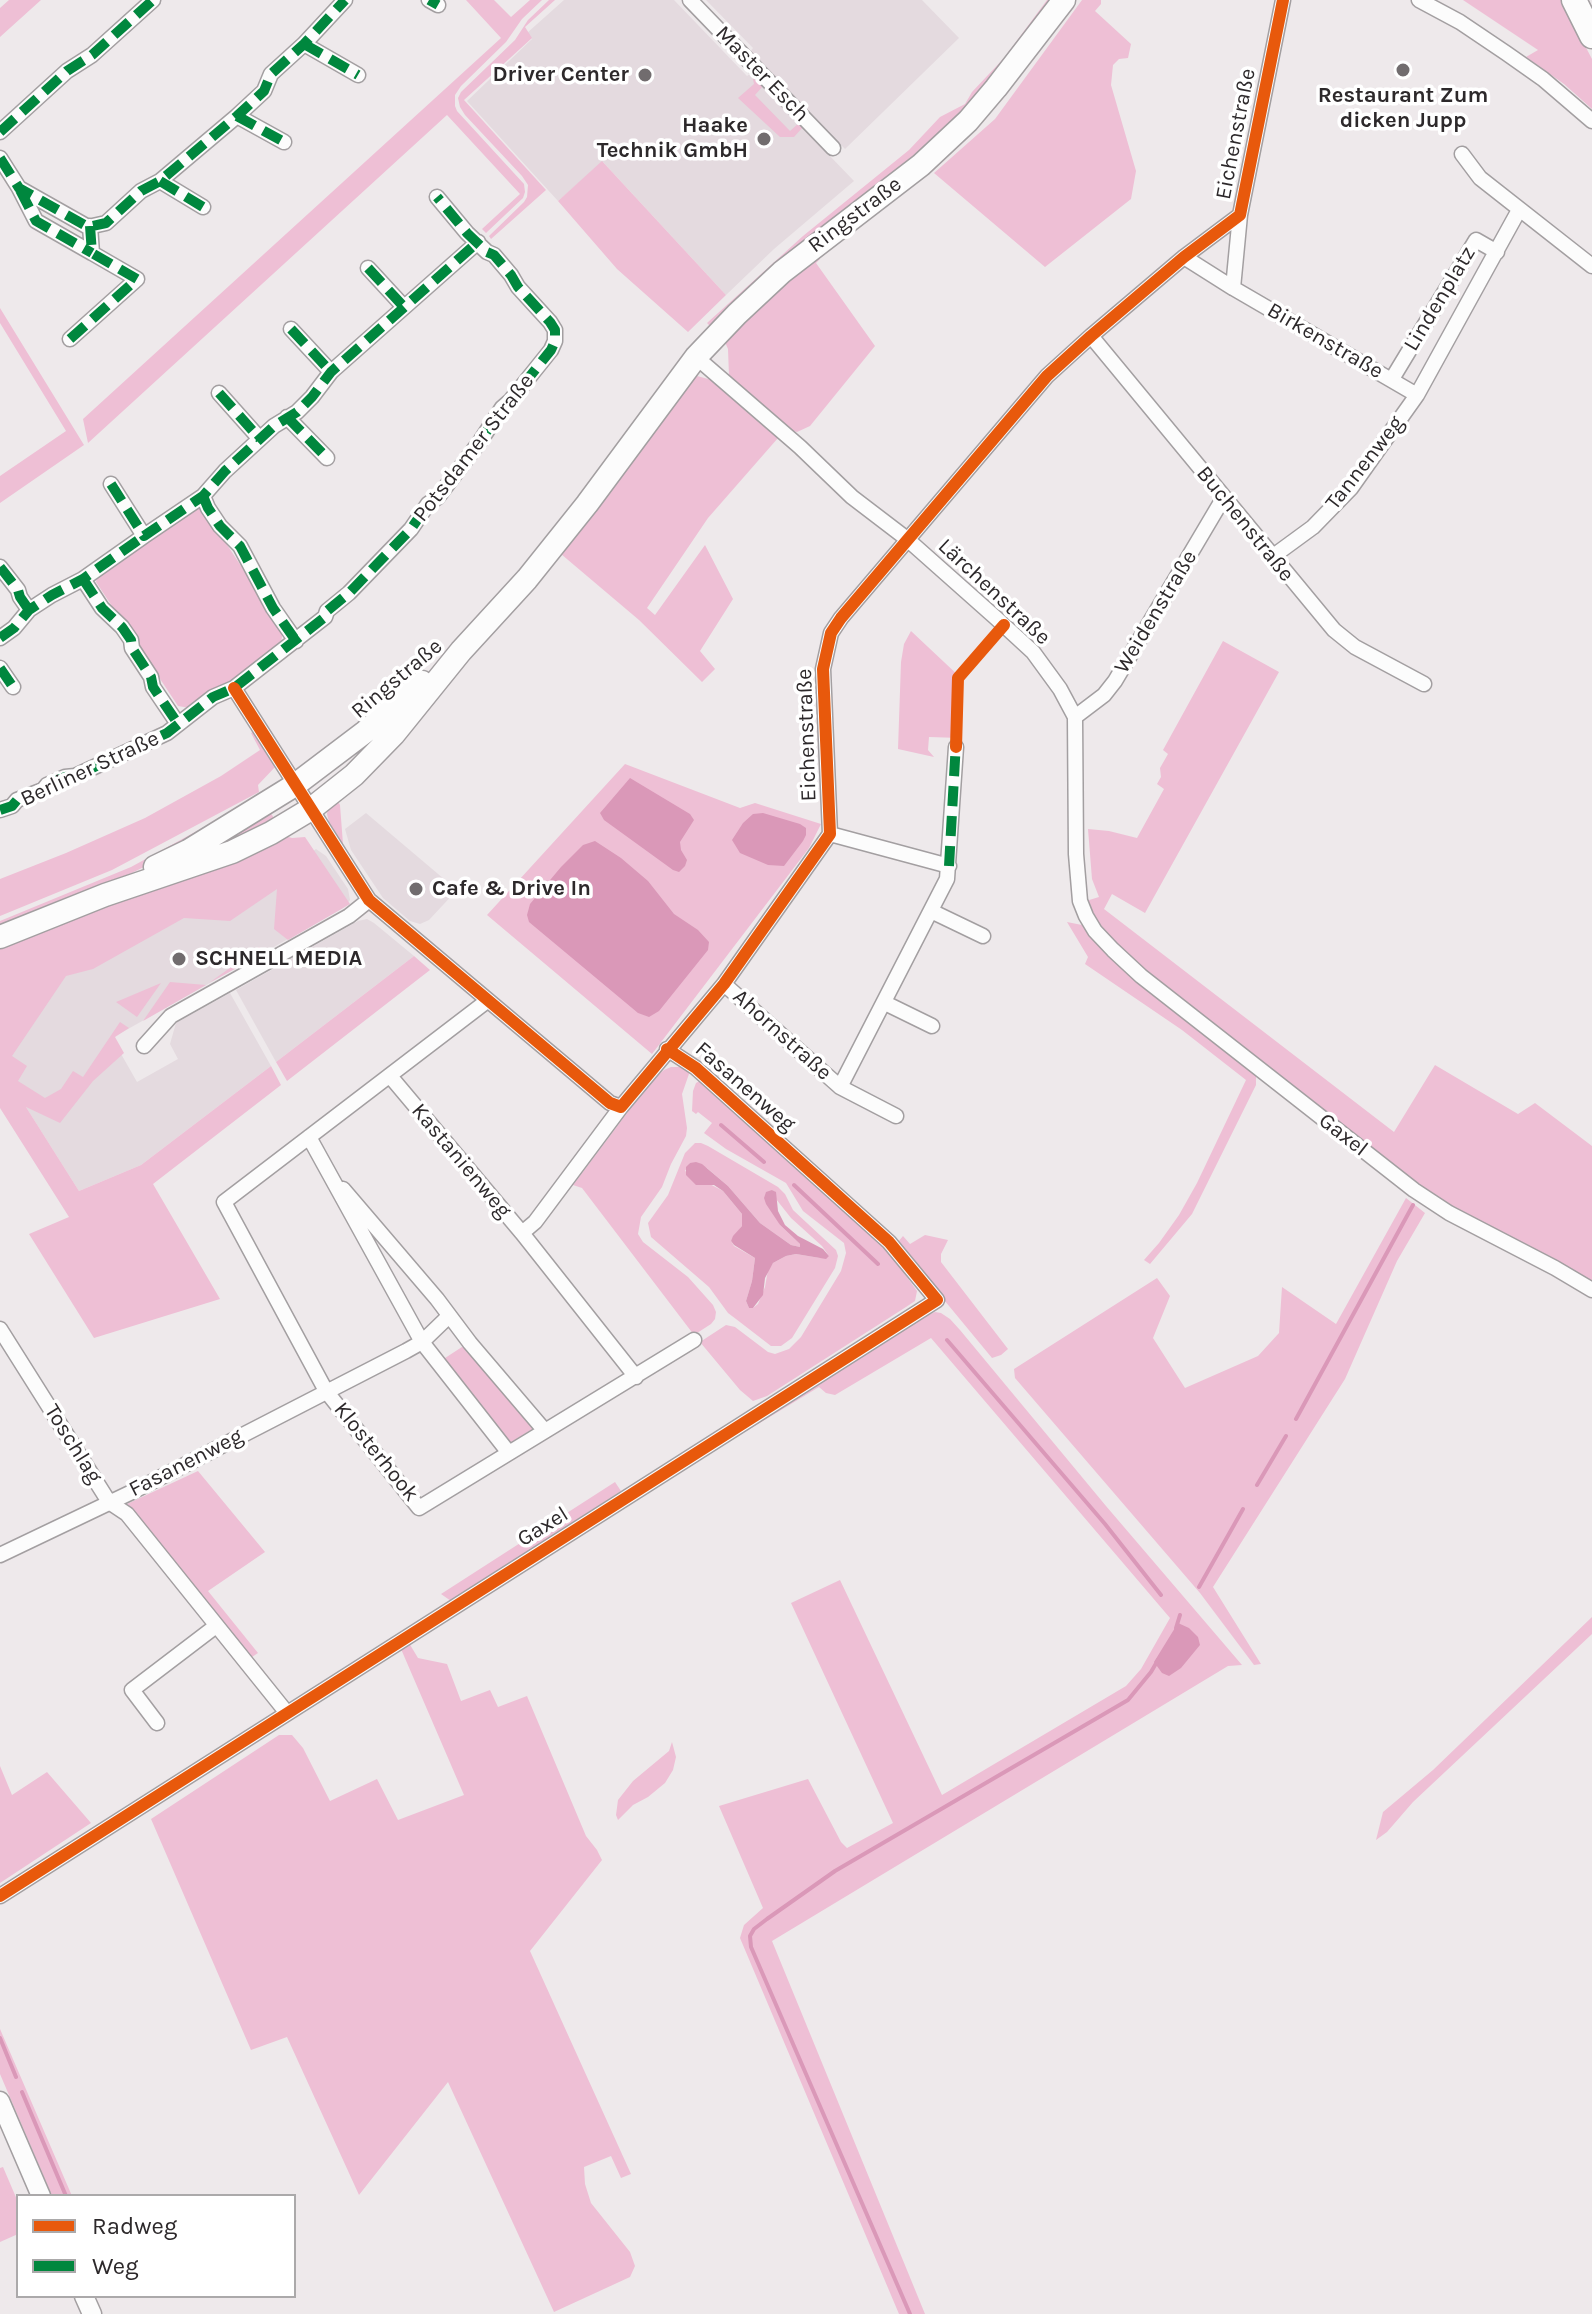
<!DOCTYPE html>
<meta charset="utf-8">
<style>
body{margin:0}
#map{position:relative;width:1592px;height:2314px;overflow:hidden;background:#eee9eb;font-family:Karla,sans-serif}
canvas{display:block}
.legend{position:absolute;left:16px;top:2194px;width:280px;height:104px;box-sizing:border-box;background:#fff;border:2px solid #aba9aa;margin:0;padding:10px 14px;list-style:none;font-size:24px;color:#2d292b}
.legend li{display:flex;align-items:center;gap:16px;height:40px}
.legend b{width:40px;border:2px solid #aba9aa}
</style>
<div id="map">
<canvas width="1592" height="2314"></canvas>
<ul class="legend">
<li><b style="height:10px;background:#e8590c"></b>Radweg</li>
<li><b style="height:10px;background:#00873e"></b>Weg</li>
</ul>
</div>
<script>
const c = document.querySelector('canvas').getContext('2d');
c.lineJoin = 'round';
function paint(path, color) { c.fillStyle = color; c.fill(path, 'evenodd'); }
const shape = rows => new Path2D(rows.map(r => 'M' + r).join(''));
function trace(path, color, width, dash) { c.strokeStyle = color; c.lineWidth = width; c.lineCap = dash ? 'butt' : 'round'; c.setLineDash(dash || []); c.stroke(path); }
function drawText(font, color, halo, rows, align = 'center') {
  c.font = font + ' Karla,sans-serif'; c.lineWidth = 7; c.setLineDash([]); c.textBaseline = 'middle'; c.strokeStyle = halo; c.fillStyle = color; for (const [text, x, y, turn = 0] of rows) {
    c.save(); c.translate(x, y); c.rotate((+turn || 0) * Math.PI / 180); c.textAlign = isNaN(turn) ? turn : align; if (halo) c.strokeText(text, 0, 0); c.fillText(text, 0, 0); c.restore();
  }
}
const built = shape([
 [564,0,674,0,747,76,751,73,752,75,854,181,774,249,726,295,603,162,558,201,467,101,532,39,527,33],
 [706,0,922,0,959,38,845,149,750,52,753,48],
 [366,813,457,890,429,920,420,924,410,921,383,898,351,850,345,829],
 [316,849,326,856,348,889,350,900,343,908,112,1038,137,1082,178,1059,170,1044,176,1023,230,993,271,1066,141,1165,79,1191,0,1066,0,979,298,861],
 [367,919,374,923,414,956,276,1062,236,990,358,921]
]);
const green = shape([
 [9,0,41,0,0,37,0,8],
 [466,0,494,0,511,17,530,0,542,0,522,19,506,42,461,86,455,95,455,106,457,111,524,184,525,192,523,198,486,233,482,229,520,194,447,115,88,443,83,419,501,38],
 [549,0,555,0,525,27,532,38,464,100,546,190,491,239,489,236,524,202,527,197,528,185,522,176,465,115,460,107,458,98,461,92,515,40,528,20],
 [1047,0,1052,0,981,94,951,126,712,328,707,323,803,236,909,150,940,117,965,104,972,92,1004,58],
 [1082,0,1101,0,1101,4,1095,11,1131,44,1128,58,1119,59,1113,65,1111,85,1136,171,1131,199,1045,267,934,173,995,119],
 [1463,0,1561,0,1592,59,1592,109,1564,84,1526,57,1538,50],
 [752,75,763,86,755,95,790,131,799,123,803,127,794,137,780,137,738,98,754,84],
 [602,161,726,295,688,332,617,269,558,201],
 [817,254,820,259,816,263,875,346,810,426,797,432,793,431,729,376,728,349,725,342,753,310],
 [0,308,84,445,0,503,0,476,66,431,0,323],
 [697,376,712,380,778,438,708,518,647,608,655,615,705,545,733,599,700,651,715,669,702,682,639,620,561,554,690,379],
 [195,506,203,508,283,630,281,643,249,669,190,708,178,706,96,582,98,573],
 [911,631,961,678,960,738,929,737,928,750,934,757,898,749,901,662,904,644],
 [1223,641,1279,672,1145,913,1112,894,1104,909,1394,1132,1435,1065,1518,1114,1535,1103,1592,1146,1592,1284,1441,1203,1150,977,1115,946,1090,912,1086,901,1099,897,1092,879,1088,829,1109,831,1137,838,1164,789,1157,784,1161,777,1160,768,1168,754,1163,750],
 [256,730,276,766,258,785,259,792,112,870,0,916,0,879,66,853,145,818,221,776,260,750,251,733],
 [625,764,740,808,755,803,821,824,809,848,652,1054,487,915],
 [261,796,148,865,99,889,0,926,0,921,131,867],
 [335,797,340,805,343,844,329,822,327,814,328,807],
 [268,809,278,824,190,856],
 [285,836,292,838,305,837,350,904,288,940,274,929,277,889,230,921,184,918,93,969,66,976,12,1056,27,1066,18,1081,45,1098,61,1089,73,1071,83,1077,120,1022,129,1028,115,1037,124,1053,93,1081,60,1123,26,1107,79,1191,141,1165,271,1066,281,1085,153,1184,220,1299,94,1338,29,1234,69,1217,0,1108,0,948],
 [1067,922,1082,925,1087,923,1256,1074,1256,1085,1192,1214,1150,1264,1144,1260,1159,1243,1179,1215,1197,1183,1246,1080,1182,1030,1085,964,1088,957],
 [259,947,266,952,209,983],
 [414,956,430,970,287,1081,276,1062],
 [170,982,206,985,143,1021],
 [161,983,137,1017,116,1002],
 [671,1067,681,1067,690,1071,682,1094,687,1128,686,1136,671,1164,662,1187,641,1217,638,1234,643,1242,688,1277,713,1305,716,1312,715,1319,711,1324,694,1335,582,1188,573,1185,651,1081,664,1070],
 [701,1080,886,1248,917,1291,915,1301,906,1307,767,1396,753,1401,740,1390,700,1342,726,1325,735,1327,768,1352,775,1354,789,1349,801,1337,841,1271,846,1253,844,1243,803,1211,786,1183,726,1149,704,1133,712,1123,698,1112,696,1114,692,1111,693,1091,696,1083],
 [695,1143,701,1143,708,1146,778,1187,785,1194,793,1210,836,1250,838,1256,835,1268,792,1338,781,1346,771,1346,736,1319,728,1313,709,1287,651,1237,648,1223,668,1195,685,1153],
 [690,1163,707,1168,728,1186,760,1223,791,1245,800,1247,800,1244,780,1225,772,1190,775,1192,776,1199,791,1218,822,1246,829,1256,820,1258,796,1254,786,1256,773,1263,768,1270,765,1287,758,1304,753,1308,749,1308,746,1301,752,1281,755,1258,734,1246,731,1241,742,1226,742,1214,723,1191,685,1171],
 [1406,1198,1425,1213,1397,1261,1345,1379,1213,1587,1261,1664,1254,1665,1200,1593,1015,1378,1014,1369,1157,1278,1170,1296,1153,1338,1185,1388,1258,1356,1279,1333,1282,1287,1336,1324],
 [925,1235,948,1240,941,1254,941,1262,1008,1349,1001,1355,992,1358,897,1243,903,1236,910,1244],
 [935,1312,941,1313,950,1319,960,1330,1106,1506,1242,1665,1228,1666,772,1941,925,2314,899,2314,740,1938,744,1925,763,1908,719,1806,808,1779,841,1842,847,1848,893,1823,791,1603,840,1580,942,1795,1126,1686,1141,1669,1170,1618,931,1338,835,1395,826,1393,819,1387,730,1441,728,1439,911,1323],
 [465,1345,534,1428,510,1443,442,1360],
 [198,1471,265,1552,208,1591,258,1653,252,1657,127,1504],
 [615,1482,621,1491,451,1601,441,1594],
 [1592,1617,1592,1634,1413,1802,1387,1832,1376,1840,1383,1812,1433,1770],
 [409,1643,418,1658,447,1664,461,1701,490,1690,498,1707,527,1696,586,1836,597,1850,602,1860,530,1951,631,2174,621,2178,611,2156,584,2167,585,2184,591,2203,630,2252,635,2266,630,2277,554,2312,448,2082,359,2195,287,2037,251,2050,151,1819,279,1735,292,1735,303,1748,330,1801,377,1779,398,1820,464,1795,401,1649],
 [672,1742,676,1757,673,1770,665,1783,648,1797,633,1805,618,1820,616,1815,618,1800,633,1781,669,1751],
 [0,1766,12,1795,47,1772,91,1823,0,1883],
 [0,2029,72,2196,52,2196,0,2074],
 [3,2167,18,2202,18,2234,0,2242,0,2168]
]);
const water = shape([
 [630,778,690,814,694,820,680,842,681,850,687,860,685,866,679,872,673,870,604,820,600,813],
 [763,813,800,824,806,828,806,835,803,841,784,866,768,865,740,853,732,840,743,823,753,814],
 [595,841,621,858,648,881,674,914,698,930,709,942,708,950,659,1011,649,1017,638,1013,529,922,527,915,530,904,561,867,583,845],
 [696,1162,702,1164,728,1186,760,1223,791,1245,800,1247,800,1244,780,1225,766,1204,764,1198,766,1192,772,1190,776,1192,778,1211,785,1225,798,1236,823,1249,829,1256,826,1259,796,1254,786,1256,773,1263,765,1278,763,1295,753,1308,749,1308,746,1301,752,1281,755,1258,734,1245,731,1241,733,1236,742,1226,742,1214,723,1191,714,1185,696,1185,686,1175,686,1167,690,1163],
 [1178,1623,1189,1628,1198,1637,1200,1645,1181,1668,1169,1676,1162,1673,1154,1662]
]);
const stream = shape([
 [721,1125,764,1162],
 [794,1185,878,1264],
 [947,1340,1105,1524,1161,1595],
 [1296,1419,1413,1205],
 [1257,1485,1286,1436],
 [1199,1587,1243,1509],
 [1176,1628,1180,1615],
 [0,2038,16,2077],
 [22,2092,66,2196],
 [910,2314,751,1947,750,1936,754,1929,767,1919,835,1871,1128,1700,1151,1672,1158,1660]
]);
const minor = shape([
 [429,0,438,5],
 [690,0,833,148],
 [1419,0,1460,22,1506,53,1543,79,1592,121],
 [304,44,358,75],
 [237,116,284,142],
 [0,132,67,71,92,55,153,0],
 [1462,154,1480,178,1592,266],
 [0,158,19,188,88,227,106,223,141,191,160,181,237,116,264,91,271,74,304,44,345,0],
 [160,181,203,207],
 [19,188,36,221,92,253],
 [1184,257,1233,288,1417,395],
 [368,268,404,307],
 [1233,288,1240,215],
 [291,329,331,372],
 [1091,336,1334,630,1355,647,1424,684],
 [70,339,137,279,92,253,90,226],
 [696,357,800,447,852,497,907,539,996,618,1033,652,1060,689,1075,717,1076,854,1080,901,1086,916,1095,931,1113,950,1141,976,1414,1190,1449,1213,1555,1268,1592,1290],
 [1392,379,1476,240,1497,252],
 [219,393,260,439],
 [287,417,327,458],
 [111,484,144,536,203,496,225,471,274,426,297,412,312,397,331,372,478,242],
 [203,496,208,508,220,526,240,546,273,608,296,641],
 [1272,557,1313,527,1351,488,1380,447,1417,395,1519,210],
 [0,567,18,590,20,597,29,610],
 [83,579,102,608,122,627,131,640,132,648,151,677,153,687,178,724],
 [0,638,14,628,29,610,52,595,83,579,144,536],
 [0,668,13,687],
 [234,688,369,900,610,1103,621,1107,724,984,830,834,823,669,831,633,841,618,1047,376,1091,336,1184,257,1240,215,1283,0],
 [1075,717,1104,695,1115,681,1224,497],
 [0,810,12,806,17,800,43,790,47,785,65,777,75,776,167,733,213,697,234,688,325,617,327,611,349,593,411,529,428,504,438,497,481,440,502,408,510,401,551,350,555,341,555,330,550,322,518,287,511,275,494,255,487,252,467,233,437,197],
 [830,834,949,866],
 [931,911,983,936],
 [724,984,840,1087,896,1116],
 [487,1001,224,1202,326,1391,419,1508,694,1340],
 [885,1003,932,1026],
 [144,1046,171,1016,349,916,369,900],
 [390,1076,522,1233,535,1222,621,1107],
 [840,1087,947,879,956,747],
 [309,1137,422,1342,509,1453],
 [343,1189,437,1299,470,1343,545,1431],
 [522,1233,636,1377],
 [0,1329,109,1502,127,1514,287,1713],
 [0,1555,134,1491,406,1351,422,1342,449,1316],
 [157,1723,132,1690,216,1626],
 [0,1896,937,1300,889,1242,696,1068,667,1049]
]);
const tertiary = shape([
 [0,2101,41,2196],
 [84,2296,92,2314]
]);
const secondary = shape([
 [155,867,188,851,295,785,365,732,422,682],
 [0,937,105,895,232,852,271,833,311,809,354,775,394,734,461,651,527,579,587,504,696,357,737,314,782,272,921,165,968,121,996,88,1064,0]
]);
const primary = shape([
 [1574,0,1592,36]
]);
const quiet = shape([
 [429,0,438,5],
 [304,44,358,75],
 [237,116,284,142],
 [0,132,67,71,92,55,153,0],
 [0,158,19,188,88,227,106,223,141,191,160,181,237,116,264,91,271,74,304,44,345,0],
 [160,181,203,207],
 [20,190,36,221,92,253],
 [368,268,404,307],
 [291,329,331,372],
 [70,339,137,279,92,253,90,226],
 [219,393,260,439],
 [287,417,327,458],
 [111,484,144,536,203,496,225,471,274,426,297,412,312,397,331,372,478,242],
 [203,496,208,508,220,526,240,546,273,608,296,641],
 [0,567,18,590,20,597,29,610],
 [83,579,102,608,122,627,131,640,132,648,151,677,153,687,178,724],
 [0,638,14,628,29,610,52,595,83,579,144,536],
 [0,668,13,687],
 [0,810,12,806,17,800,43,790,47,785,65,777,75,776,167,733,213,697,234,688,325,617,327,611,349,593,411,529,428,504,438,497,481,440,502,408,510,401,551,350,555,341,555,330,550,322,518,287,511,275,494,255,487,252,467,233,437,197],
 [949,866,956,742]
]);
const cycleway = shape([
 [234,688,369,900,610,1103,621,1107,724,984,830,834,823,669,831,633,841,618,1047,376,1091,336,1184,257,1240,215,1283,0],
 [956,747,958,678,1004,625],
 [0,1896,937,1300,889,1242,696,1068,667,1049]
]);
const markers = [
 [1403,70,8,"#716c6e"],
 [645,75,8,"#716c6e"],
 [764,139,8,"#716c6e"],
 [416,889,8,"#716c6e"],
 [179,959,8,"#716c6e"]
];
const streetNames = [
 ["Master Esch",762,74,46],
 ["Eichenstraße",1236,134,-79],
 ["Ringstraße",855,215,-37],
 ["Lindenplatz",1440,299,-59],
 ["Birkenstraße",1325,341,30],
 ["Potsdamer Straße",474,448,-52],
 ["Tannenweg",1365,463,-52],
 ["Buchenstraße",1245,524,51],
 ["Lärchenstraße",994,592,43],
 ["Weidenstraße",1156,612,-59],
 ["Ringstraße",397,679,-40],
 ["Eichenstraße",807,735,-92],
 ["Berliner Straße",90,769,-25],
 ["Ahornstraße",782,1035,42],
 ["Fasanenweg",745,1087,41],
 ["Gaxel",1343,1135,38],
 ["Kastanienweg",461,1161,50],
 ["Toschlag",73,1444,58],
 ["Klosterhook",376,1452,51],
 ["Fasanenweg",186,1463,-27],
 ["Gaxel",543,1527,-32]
];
const poiNames = [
 ["Driver Center",629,75],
 ["Restaurant Zum",1403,96,"center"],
 ["dicken Jupp",1403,121,"center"],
 ["Haake",748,126],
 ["Technik GmbH",748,151],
 ["Cafe & Drive In",432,889,"left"],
 ["SCHNELL MEDIA",195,959,"left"]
];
paint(built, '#e4dadf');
paint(green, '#eebfd5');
paint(water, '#da98b8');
trace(stream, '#da98b8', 4);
trace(minor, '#a39fa1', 17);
trace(tertiary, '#a39fa1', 21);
trace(secondary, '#a39fa1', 25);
trace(primary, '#a39fa1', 27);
trace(minor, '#fcfcfc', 14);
trace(tertiary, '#fcfcfc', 18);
trace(secondary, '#fcfcfc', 22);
trace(primary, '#fcfcfc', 24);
trace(quiet, '#00873e', 10, [20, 10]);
trace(cycleway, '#e8590c', 12);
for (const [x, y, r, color] of markers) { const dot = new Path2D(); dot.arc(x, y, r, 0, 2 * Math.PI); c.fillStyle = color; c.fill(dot); trace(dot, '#fff', 3); }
drawText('22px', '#2d292b', '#fff', streetNames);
drawText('bold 22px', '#2d292b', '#fff', poiNames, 'right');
</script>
